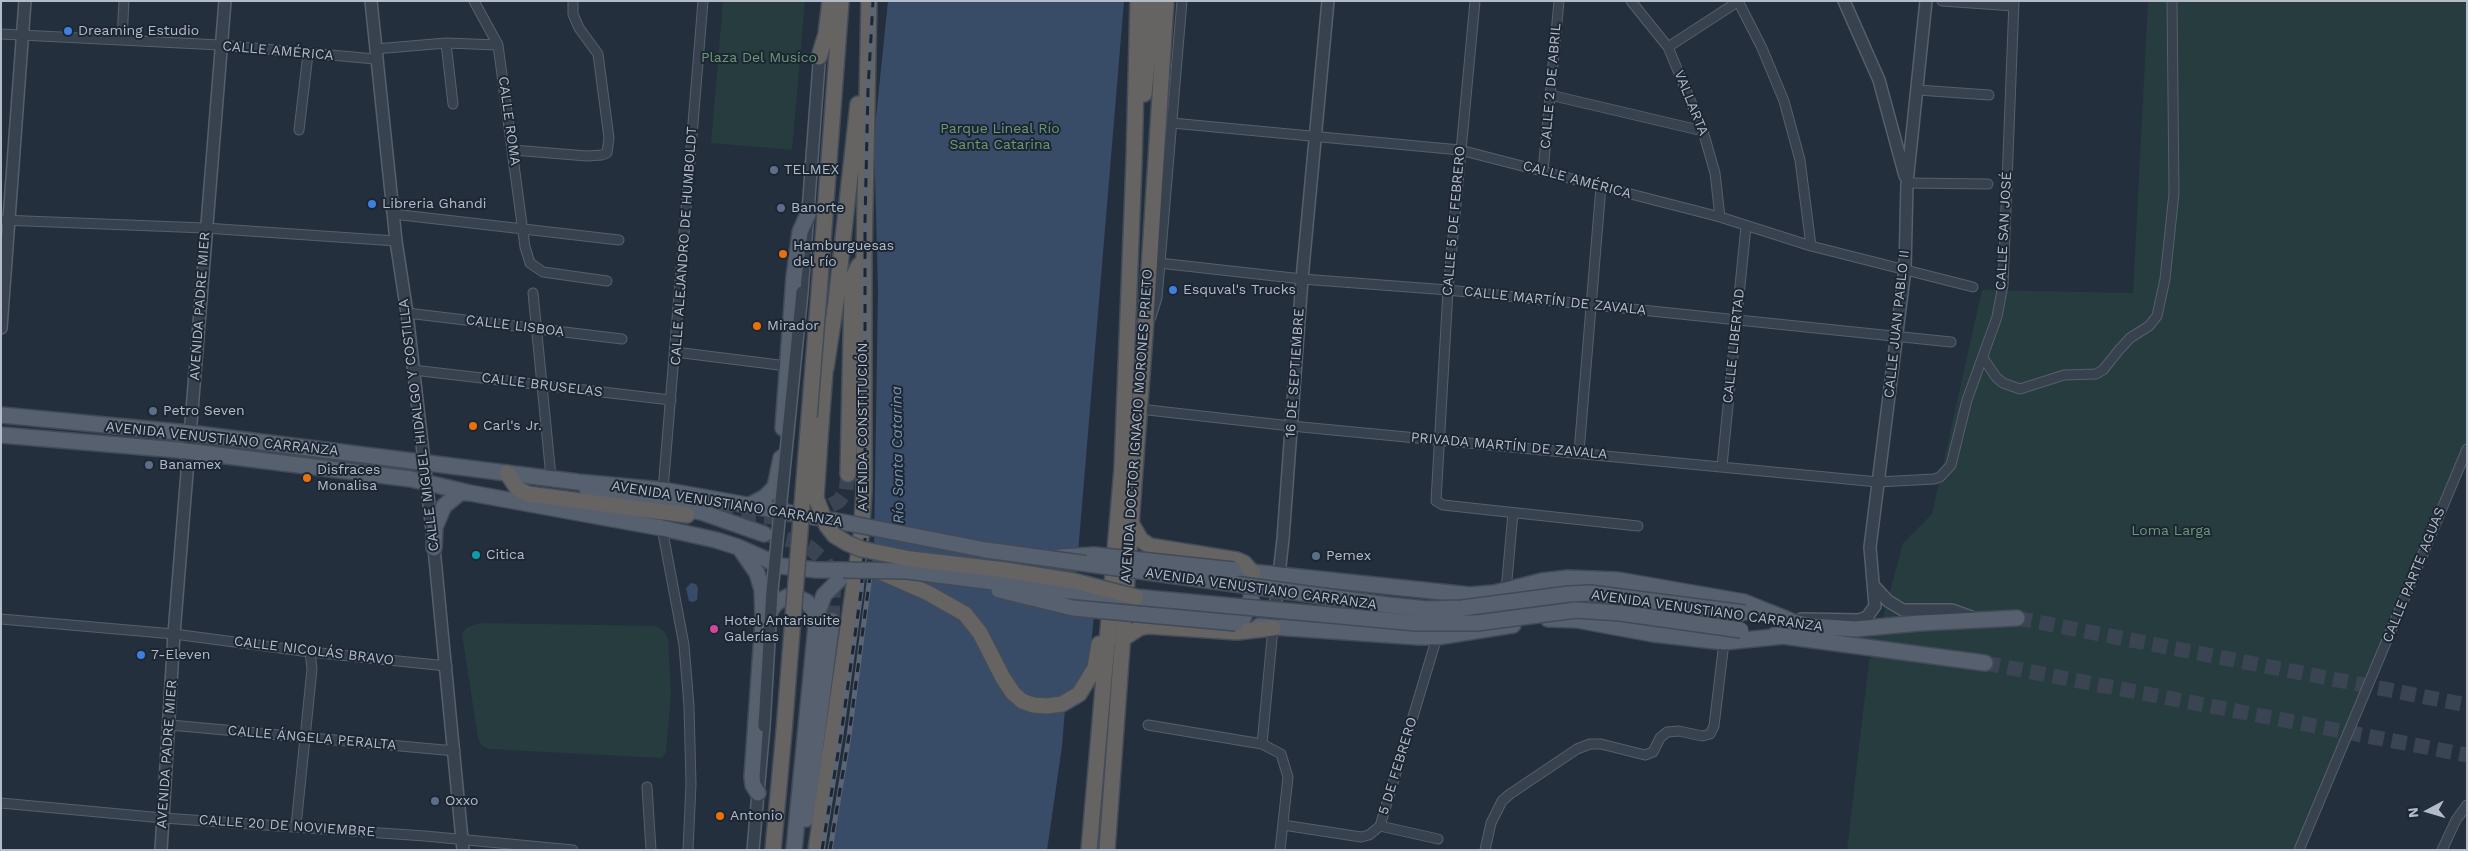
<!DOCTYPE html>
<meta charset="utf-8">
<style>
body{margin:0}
#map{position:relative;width:2468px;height:851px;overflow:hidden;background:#242f3e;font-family:"Work Sans",sans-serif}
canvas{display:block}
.frame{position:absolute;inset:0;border:2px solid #b4bcc9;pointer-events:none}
.north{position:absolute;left:2403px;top:786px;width:50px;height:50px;-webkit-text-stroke:4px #1d2633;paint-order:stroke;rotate:264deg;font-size:14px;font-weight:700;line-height:20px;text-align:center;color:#b4bcc9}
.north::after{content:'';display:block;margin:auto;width:18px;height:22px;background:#b4bcc9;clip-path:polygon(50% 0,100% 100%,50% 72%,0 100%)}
</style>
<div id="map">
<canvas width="2468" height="851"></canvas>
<div class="frame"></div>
<div class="north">N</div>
</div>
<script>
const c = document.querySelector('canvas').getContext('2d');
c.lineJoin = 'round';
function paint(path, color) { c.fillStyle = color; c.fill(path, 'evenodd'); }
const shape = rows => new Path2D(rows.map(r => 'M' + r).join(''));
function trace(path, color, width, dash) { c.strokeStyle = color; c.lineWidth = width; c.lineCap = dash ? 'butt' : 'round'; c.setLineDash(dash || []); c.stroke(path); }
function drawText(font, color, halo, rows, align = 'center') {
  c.font = font + ' "Work Sans",sans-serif'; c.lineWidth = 4; c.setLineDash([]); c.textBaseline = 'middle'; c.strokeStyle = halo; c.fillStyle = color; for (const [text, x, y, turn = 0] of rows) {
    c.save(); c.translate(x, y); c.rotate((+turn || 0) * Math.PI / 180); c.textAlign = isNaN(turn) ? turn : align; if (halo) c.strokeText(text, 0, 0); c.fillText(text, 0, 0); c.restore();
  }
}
const green = shape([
 [723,1,805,1,792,150,711,143],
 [2148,1,2467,1,2467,444,2465,444,2295,850,1847,850,1869,661,1876,646,1844,640,1878,636,1903,543,1932,514,1982,290,2133,293],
 [480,623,656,626,664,631,668,639,671,694,666,752,662,758,489,749,482,746,478,738,462,634,466,628]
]);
const water = shape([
 [888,1,1124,1,1073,613,1094,616,1090,654,1079,690,1066,697,1062,746,1047,850,831,850,874,551,878,290,874,137],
 [691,583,696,584,698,588,697,600,693,602,689,601,686,588]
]);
const primaryTunnel = shape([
 [764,534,794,541,809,547,825,561,834,578,832,621],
 [2017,618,2467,705],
 [1985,663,2467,755]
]);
const trunkTunnel = shape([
 [718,516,765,517,816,513,839,501,846,491,848,474]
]);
const minor = shape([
 [474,1,498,45,525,247,530,263,543,272,607,281],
 [1475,1,1448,290,1436,501,1443,505,1638,526],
 [1631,1,1668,47,1703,131,1715,173,1720,217],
 [1738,1,1762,48,1784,101,1800,160,1811,246],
 [1942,1,2014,6],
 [1,34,220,45,375,59],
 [122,39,124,1],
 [446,43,453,104],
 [1668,47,1739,1],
 [375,49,446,43,498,45],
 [1918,90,1989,95],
 [1550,95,1703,131],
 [1172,123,1460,150,1720,217,1811,246,1973,287],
 [299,130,308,54],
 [513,150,587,156,602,155,607,153,609,138,598,54,579,28,573,14,573,1],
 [1543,171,1559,1],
 [1907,183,1988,184],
 [393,214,619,240],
 [1,220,205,228,396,241],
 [1159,263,1302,279,1448,290,1951,342],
 [533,293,551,477],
 [407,313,622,339],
 [1151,317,1157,298,1182,1],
 [675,352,787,366],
 [1983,358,1996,377,2003,383,2020,389,2064,375,2096,374,2103,370,2119,350,2130,338,2149,326,2157,316,2165,279,2174,193,2172,1],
 [413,370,671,400],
 [1139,409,1291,426,1878,482,1934,479,1940,477,1951,465,1967,400,1997,317,2003,285,2014,1],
 [1579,452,1601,186],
 [1722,466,1746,226],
 [663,490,703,1],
 [662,528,684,645,689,706,691,784,688,850],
 [1506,591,1513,513],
 [1,619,174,634,310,652,447,666],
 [170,725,455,751],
 [1148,725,1262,744,1281,754,1288,777,1280,850],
 [1262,744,1273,628],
 [647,787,651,850],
 [1,803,163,818,425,836,573,850],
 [1283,825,1361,837,1369,835,1380,826,1437,637],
 [296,826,312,669,310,652],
 [1380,826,1438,839],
 [1485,850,1491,823,1502,801,1510,794,1577,749,1590,744,1601,744,1645,755,1653,752,1660,738,1667,732,1679,731,1702,736,1710,734,1714,726,1724,642],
 [2299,850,2467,449],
 [2442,850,2456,820,2467,805]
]);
const tertiary = shape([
 [371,1,396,241,407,313,434,548,463,850],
 [1844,1,1879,80,1905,176],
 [802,292,820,50],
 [1,328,25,1],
 [1875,587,1888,601,1903,610,1952,610,1977,619],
 [1801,619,1859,620,1867,617,1875,606,1870,547,1905,269,1907,183,1926,1],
 [1273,628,1283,539,1302,279,1328,1],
 [161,850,174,634,225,1],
 [753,850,764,726]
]);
const primary = shape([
 [1,415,190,433,578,482,663,490,853,524],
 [783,428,794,277,800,232,808,214],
 [1,435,178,450,411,479,470,493,662,528,716,540,738,547,781,566,817,570,843,570],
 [587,489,616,497,701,512,764,534],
 [750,505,765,497,775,487,781,458],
 [434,548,435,527,444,506,461,492,468,493],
 [741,550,757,573,762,590,763,621,752,777,753,785,758,793],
 [1060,557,1094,555],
 [1242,571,1470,595,1494,593,1542,581,1568,578,1618,580,1744,602,1789,620],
 [764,619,776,603,787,597,794,596,807,602,817,615],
 [1548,619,1577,620,1653,634,1724,642,1784,636],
 [1780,619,1812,626,1855,629,1920,623,2017,618],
 [1241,624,1251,598,1253,575],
 [1259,626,1419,637,1437,637,1513,625],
 [1775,635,1985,663],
 [806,819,832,621],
 [794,850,817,615,824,595,842,577]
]);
const trunk = shape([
 [819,57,826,34,830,1],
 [1144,94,1153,1],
 [819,293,841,1],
 [826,368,836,302,858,104],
 [821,424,826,358],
 [507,473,517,488,528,494,687,515],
 [848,474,852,294,854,275,859,265],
 [1131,523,1141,540,1150,546,1237,560,1244,563,1253,573],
 [878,571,928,593,965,614,980,633,1003,678,1013,693,1022,701,1033,705,1047,706,1062,704,1079,694,1095,668,1099,644],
 [1121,640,1139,628,1148,626,1237,632,1273,628],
 [773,850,784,731],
 [816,850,861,537,864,491,864,257,869,1],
 [1089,850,1122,469,1134,162,1138,1],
 [1107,850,1145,334,1166,1]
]);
const rail = shape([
 [822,850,841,735,861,592,865,545,865,221,868,90,873,1],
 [830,850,849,736,871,568]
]);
const tertiaryBridge = shape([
 [764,726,772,591,802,292]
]);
const primaryBridge = shape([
 [853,524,986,550,1388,605,1428,609,1462,608,1569,594,1590,593,1745,613],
 [1094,555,1234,570],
 [843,570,907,571,1049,589,1416,623,1477,623,1576,610,1620,613,1741,630],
 [999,590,1073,608,1236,623]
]);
const trunkBridge = shape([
 [821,424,816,498,827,526,834,535,847,543,861,549,911,559,1005,570,1074,581,1136,597],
 [784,731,819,293]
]);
const markers = [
 [68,31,5,"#3f7fe0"],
 [774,170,5,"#5c6f8a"],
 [372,204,5,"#3f7fe0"],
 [781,208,5,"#5c6f8a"],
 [783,254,5,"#e8710a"],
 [1173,290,5,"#3f7fe0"],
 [757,326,5,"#e8710a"],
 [153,411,5,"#5c6f8a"],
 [473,426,5,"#e8710a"],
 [149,465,5,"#5c6f8a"],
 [307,478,5,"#e8710a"],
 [476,555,5,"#0f9aa8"],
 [1316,556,5,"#5c6f8a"],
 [714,629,5,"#d1479c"],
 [141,655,5,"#3f7fe0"],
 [435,801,5,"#5c6f8a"],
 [720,816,5,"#e8710a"]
];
const poiNames = [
 ["Dreaming Estudio",78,31],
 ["TELMEX",784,170],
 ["Libreria Ghandi",382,204],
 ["Banorte",791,208],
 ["Hamburguesas",793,246],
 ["del río",793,262],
 ["Esquval's Trucks",1183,290],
 ["Mirador",767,326],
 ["Petro Seven",163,411],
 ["Carl's Jr.",483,426],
 ["Banamex",159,465],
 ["Disfraces",317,470],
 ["Monalisa",317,486],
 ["Citica",486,555],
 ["Pemex",1326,556],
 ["Hotel Antarisuite",724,621],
 ["Galerías",724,637],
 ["7-Eleven",151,655],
 ["Oxxo",445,801],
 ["Antonio",730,816]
];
const streetNames = [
 ["CALLE AMÉRICA",278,51,5],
 ["CALLE 2 DE ABRIL",1551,86,-85],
 ["VALLARTA",1691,103,68],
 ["CALLE ROMA",509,121,82],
 ["CALLE AMÉRICA",1577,180,15],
 ["CALLE 5 DE FEBRERO",1454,221,-85],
 ["CALLE SAN JOSÉ",2004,231,-87],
 ["CALLE ALEJANDRO DE HUMBOLDT",684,246,-86],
 ["CALLE MARTÍN DE ZAVALA",1555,301,6],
 ["AVENIDA PADRE MIER",200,306,-86],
 ["CALLE JUAN PABLO II",1897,324,-84],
 ["CALLE LISBOA",515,326,7],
 ["CALLE LIBERTAD",1734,346,-84],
 ["16 DE SEPTIEMBRE",1295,373,-86],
 ["CALLE BRUSELAS",542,385,7],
 ["CALLE MIGUEL HIDALGO Y COSTILLA",419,425,-97],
 ["AVENIDA DOCTOR IGNACIO MORONES PRIETO",1137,426,-86],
 ["AVENIDA CONSTITUCIÓN",863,427,-90],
 ["AVENIDA VENUSTIANO CARRANZA",222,439,6],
 ["PRIVADA MARTÍN DE ZAVALA",1509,446,5],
 ["AVENIDA VENUSTIANO CARRANZA",727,504,9],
 ["CALLE PARTE AGUAS",2414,575,-68],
 ["AVENIDA VENUSTIANO CARRANZA",1261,589,8],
 ["AVENIDA VENUSTIANO CARRANZA",1707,611,8],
 ["CALLE NICOLÁS BRAVO",314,651,7],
 ["CALLE ÁNGELA PERALTA",312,738,5],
 ["AVENIDA PADRE MIER",167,754,-86],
 ["5 DE FEBRERO",1398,766,-73],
 ["CALLE 20 DE NOVIEMBRE",287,826,4]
];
const parkNames = [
 ["Plaza Del Musico",759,58],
 ["Parque Lineal Río",1000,129],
 ["Santa Catarina",1000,145],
 ["Loma Larga",2171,531]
];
const waterNames = [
 ["Río Santa Catarina",898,455,-91]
];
paint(green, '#263c3f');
paint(water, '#394c67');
trace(primaryTunnel, '#3a4453', 15, [15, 8]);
trace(trunkTunnel, '#3a4453', 15, [15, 8]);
trace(minor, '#565f6c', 11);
trace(tertiary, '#565f6c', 14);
trace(primary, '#414a57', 18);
trace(trunk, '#434c59', 18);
trace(minor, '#38414e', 9);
trace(tertiary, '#38414e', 11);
trace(primary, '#56606e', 15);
trace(trunk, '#656462', 15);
trace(rail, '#5a6575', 5);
trace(rail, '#1d2633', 3, [9]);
trace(tertiaryBridge, '#565f6c', 14, []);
trace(primaryBridge, '#414a57', 18, []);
trace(trunkBridge, '#434c59', 18, []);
trace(tertiaryBridge, '#38414e', 11);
trace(primaryBridge, '#56606e', 15);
trace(trunkBridge, '#656462', 15);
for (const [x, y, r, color] of markers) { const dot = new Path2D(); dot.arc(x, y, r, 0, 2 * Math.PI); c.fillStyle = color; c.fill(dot); trace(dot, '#1d2633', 2); }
drawText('14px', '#b4bcc9', '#1d2633', poiNames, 'left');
drawText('14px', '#b4bcc9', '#1d2633', streetNames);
drawText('14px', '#6b9a76', '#1d2633', parkNames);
drawText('italic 15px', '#7c92b1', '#1d2633', waterNames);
</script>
